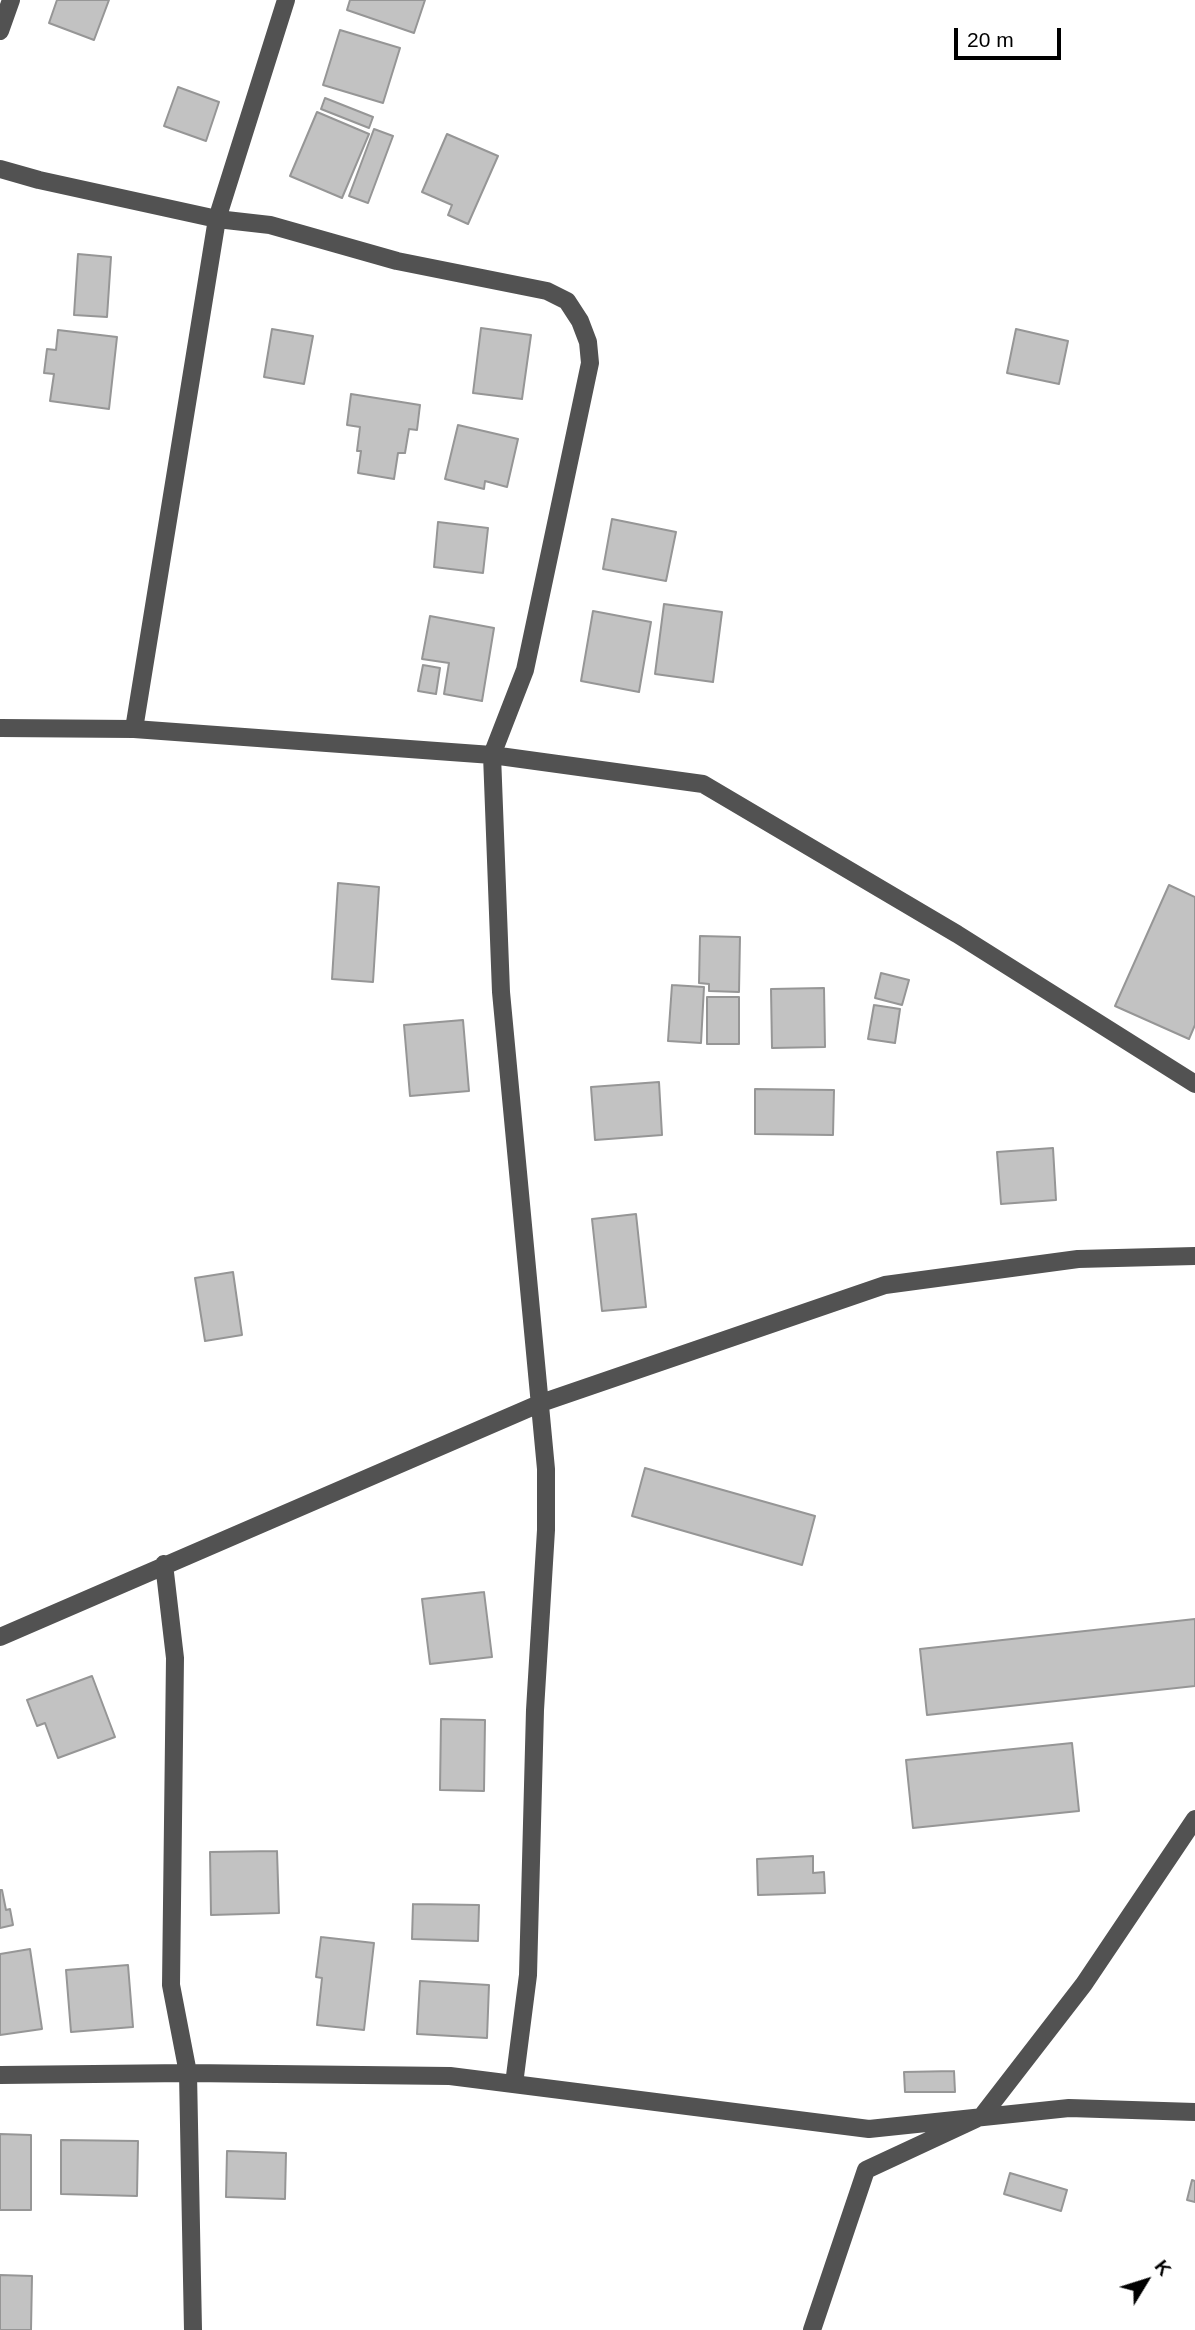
<!DOCTYPE html>
<style>
body{margin:0}
#map{position:relative;width:1195px;height:2330px;overflow:hidden;background:#fff;font-family:Helvetica,sans-serif}
canvas{display:block}
.north{position:absolute;left:1111px;top:2246px;width:70px;height:70px;-webkit-text-stroke:5px #fff;paint-order:stroke;rotate:52deg;font-size:19px;font-weight:700;line-height:28px;text-align:center;color:#000}
.north::after{content:'';display:block;margin:auto;width:24px;height:32px;background:#000;clip-path:polygon(50% 0,100% 100%,50% 72%,0 100%)}
.scale{position:absolute;left:954px;top:28px;width:107px;height:32px;box-sizing:border-box;border:4px solid #000;border-top:0;padding-left:9px;font-size:21px;line-height:24px;white-space:nowrap;color:#000;-webkit-text-stroke:5px #fff;paint-order:stroke}
</style>
<div id="map">
<canvas width="1195" height="2330"></canvas>
<div class="north">K</div>
<div class="scale">20 m</div>
</div>
<script>
const c = document.querySelector('canvas').getContext('2d');
c.lineJoin = 'round';
function paint(path, color) { c.fillStyle = color; c.fill(path, 'evenodd'); }
const shape = rows => new Path2D(rows.map(r => 'M' + r).join(''));
function trace(path, color, width, dash) { c.strokeStyle = color; c.lineWidth = width; c.lineCap = dash ? 'butt' : 'round'; c.setLineDash(dash || []); c.stroke(path); }
const building = shape([
 [57,0,109,0,94,40,49,23,57,0],
 [350,0,425,0,414,33,347,10,350,0],
 [340,30,400,48,383,103,323,85,340,30],
 [178,87,219,102,206,141,164,126,178,87],
 [325,98,373,117,369,128,321,109,325,98],
 [317,112,369,134,342,198,290,176,317,112],
 [374,129,393,136,368,203,349,196,374,129],
 [447,134,498,156,468,224,448,215,452,205,422,192,447,134],
 [78,254,111,257,107,317,74,315,78,254],
 [481,328,531,335,522,399,473,393,481,328],
 [272,329,313,336,304,384,264,377,272,329],
 [1016,329,1068,341,1059,384,1007,373,1016,329],
 [58,330,117,337,109,409,50,401,54,374,44,373,47,349,56,350,58,330],
 [351,394,420,405,417,430,409,429,405,453,398,453,394,479,358,473,361,451,357,451,360,427,347,425,351,394],
 [458,425,518,439,507,487,485,481,484,489,445,479,458,425],
 [612,519,676,532,666,581,603,569,612,519],
 [438,522,488,528,483,573,434,567,438,522],
 [664,604,722,612,713,682,655,674,664,604],
 [593,611,651,622,639,692,581,681,593,611],
 [430,616,494,628,482,701,444,694,449,663,422,659,430,616],
 [423,665,440,668,436,694,418,691,423,665],
 [338,883,379,887,373,982,332,979,338,883],
 [1169,885,1195,897,1195,1025,1189,1039,1115,1006,1169,885],
 [700,936,740,937,739,992,709,991,709,984,699,983,700,936],
 [881,973,909,980,902,1005,875,998,881,973],
 [672,985,704,987,701,1043,668,1041,672,985],
 [824,988,825,1047,772,1048,771,989,824,988],
 [707,997,739,997,739,1044,707,1044,707,997],
 [874,1005,900,1009,895,1043,868,1039,874,1005],
 [463,1020,469,1091,410,1096,404,1025,463,1020],
 [659,1082,662,1135,595,1140,591,1087,659,1082],
 [755,1089,834,1090,833,1135,755,1134,755,1089],
 [1053,1148,1056,1200,1001,1204,997,1152,1053,1148],
 [636,1214,646,1307,602,1311,592,1219,636,1214],
 [233,1272,242,1335,205,1341,195,1278,233,1272],
 [645,1468,815,1516,802,1565,632,1516,645,1468],
 [484,1592,492,1657,430,1664,422,1599,484,1592],
 [1195,1619,1195,1686,927,1715,920,1649,1195,1619],
 [92,1676,115,1737,58,1758,45,1723,37,1726,27,1700,92,1676],
 [441,1719,485,1720,484,1791,440,1790,441,1719],
 [1072,1743,1079,1811,913,1828,906,1760,1072,1743],
 [277,1851,279,1913,211,1915,210,1852,277,1851],
 [813,1856,813,1873,824,1872,825,1893,758,1895,757,1859,813,1856],
 [0,1890,2,1890,6,1910,10,1909,13,1925,0,1928,0,1890],
 [413,1904,479,1905,478,1941,412,1939,413,1904],
 [321,1937,374,1943,364,2030,317,2025,322,1978,316,1977,321,1937],
 [30,1949,42,2029,0,2035,0,1954,30,1949],
 [128,1965,133,2027,71,2032,66,1970,128,1965],
 [420,1981,489,1985,487,2038,417,2034,420,1981],
 [954,2071,955,2092,905,2092,904,2072,954,2071],
 [0,2134,31,2135,31,2210,0,2210,0,2134],
 [61,2140,138,2141,137,2196,61,2194,61,2140],
 [227,2151,286,2153,285,2199,226,2197,227,2151],
 [1010,2173,1067,2190,1061,2211,1004,2194,1010,2173],
 [1192,2180,1195,2181,1195,2202,1187,2200,1192,2180],
 [0,2275,32,2276,31,2330,0,2330,0,2275]
]);
const minor = shape([
 [0,31,11,0],
 [0,169,39,180,217,219,270,225,397,261,547,291,567,301,580,321,588,342,590,363,525,670,492,755,501,992,546,1469,546,1530,535,1710,528,1975,514,2084],
 [0,728,134,729,492,755,703,784,957,934,1195,1084],
 [134,729,217,219,286,0],
 [164,1564,175,1658,171,1985,188,2073,193,2330],
 [0,1637,541,1403,885,1285,1078,1259,1195,1256],
 [0,2075,188,2073,450,2076,869,2129,1069,2108,1195,2112],
 [812,2330,866,2170,982,2116,1084,1984,1195,1819]
]);
paint(building, '#c2c2c2');
trace(building, '#969696', 2);
trace(minor, '#525252', 18);
</script>
